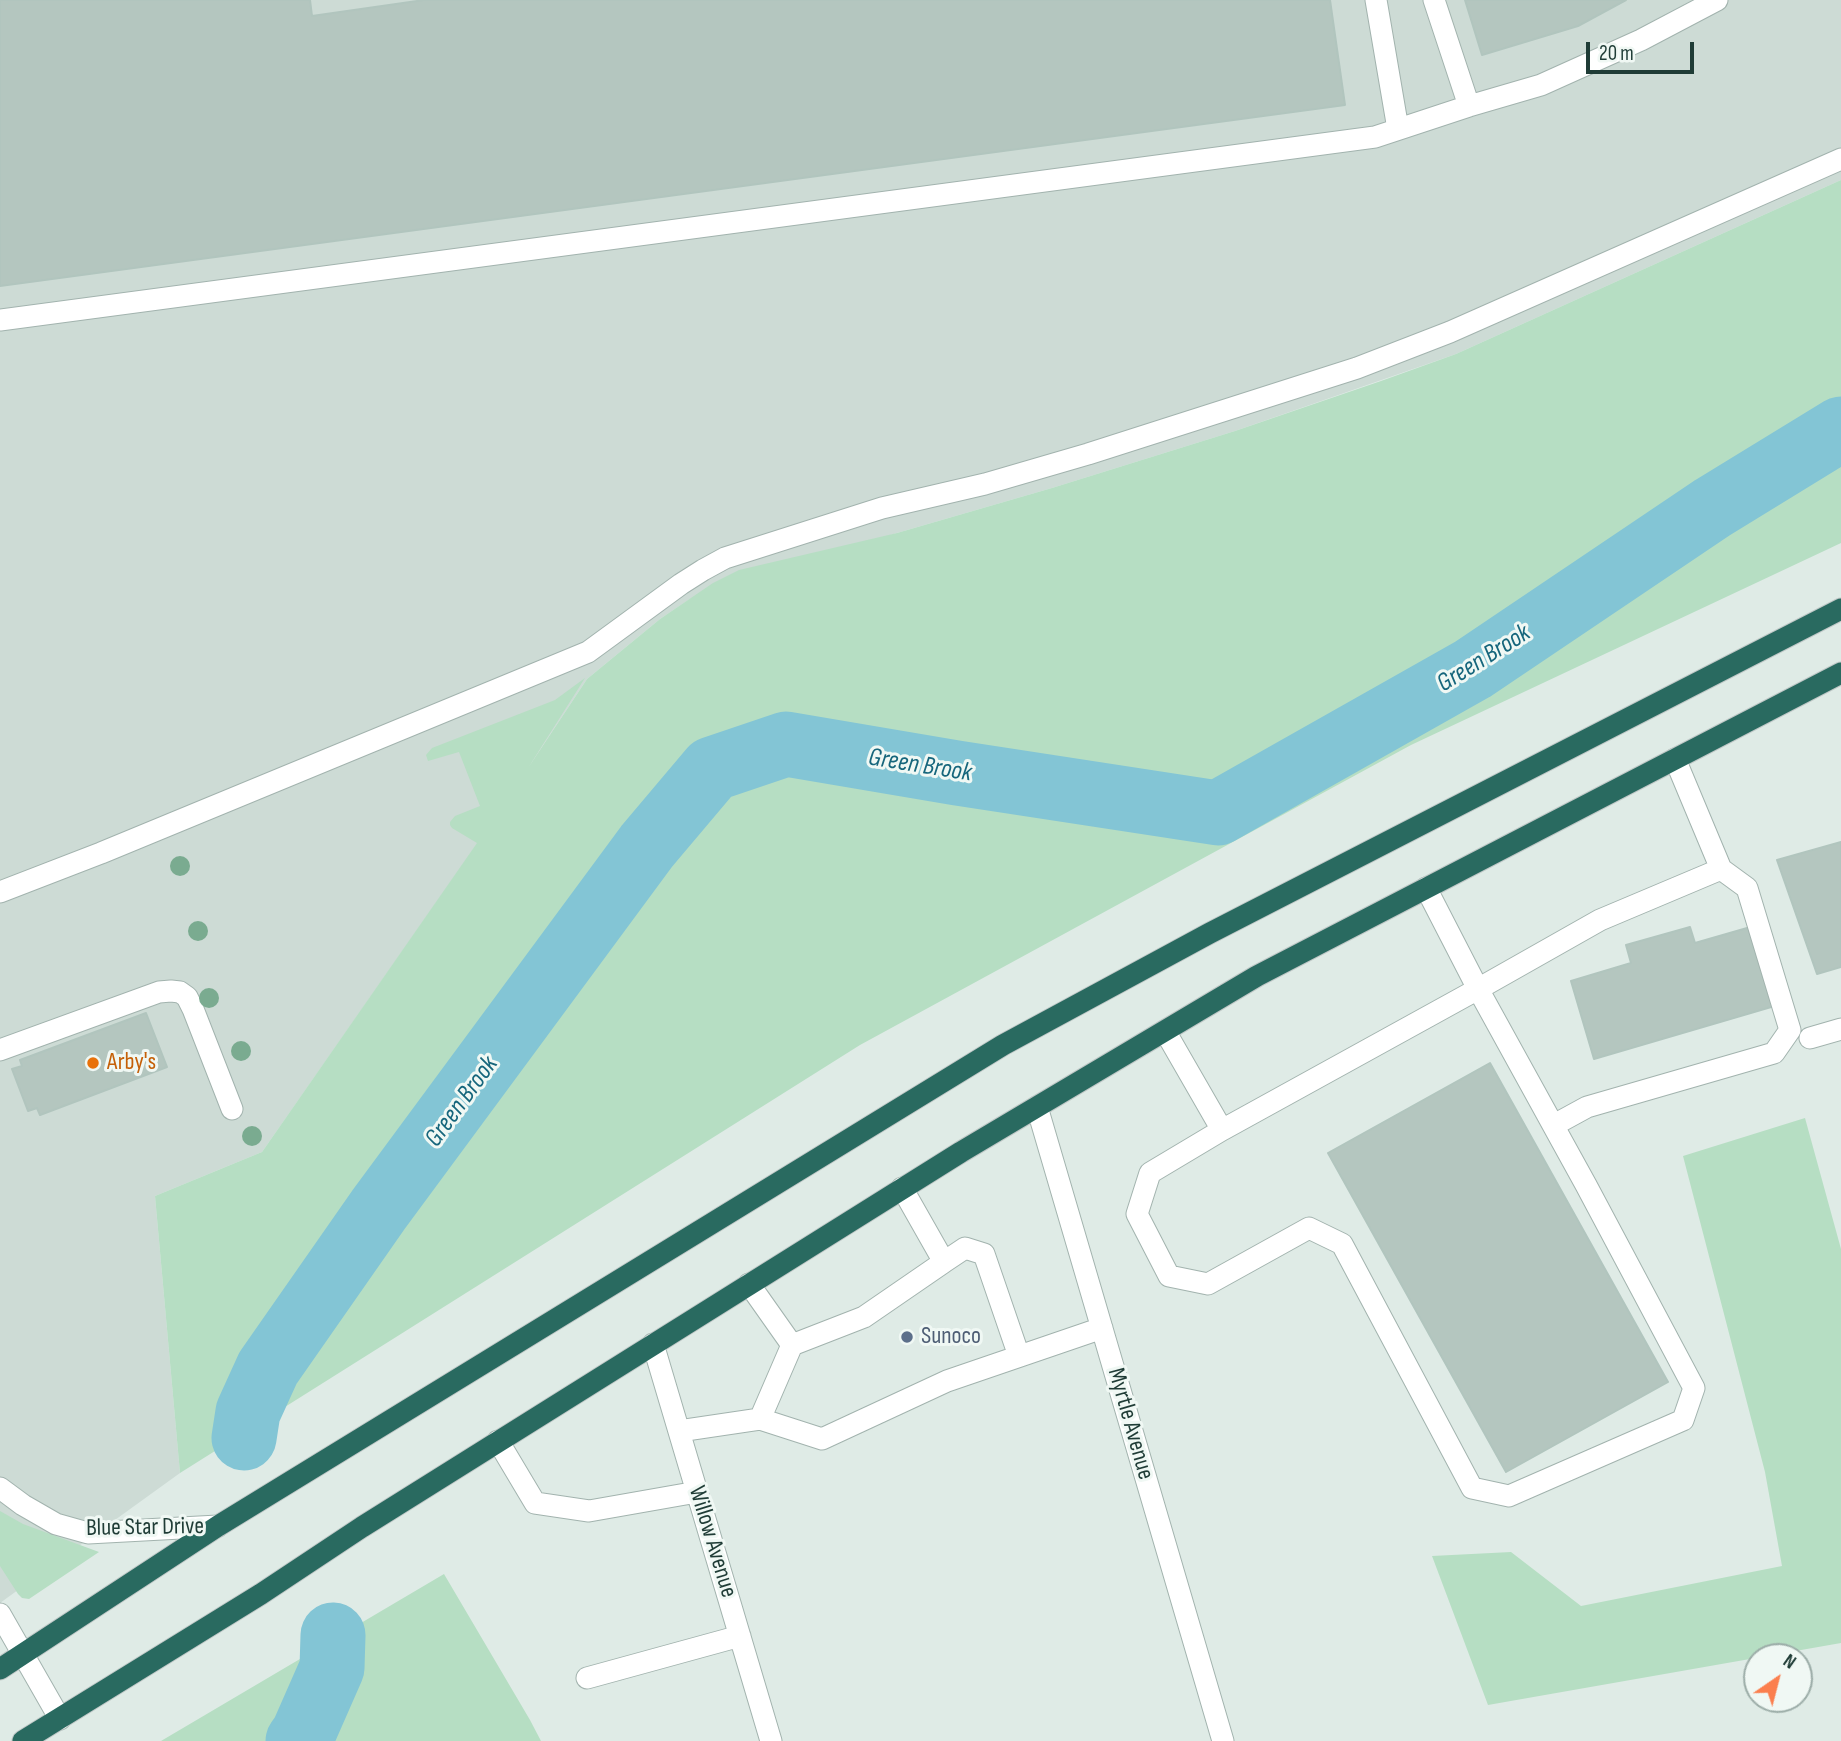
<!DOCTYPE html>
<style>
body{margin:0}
#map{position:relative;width:1841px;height:1741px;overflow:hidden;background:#dfebe6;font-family:"Sofia Sans Condensed",sans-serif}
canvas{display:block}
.north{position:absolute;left:1743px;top:1643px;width:70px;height:70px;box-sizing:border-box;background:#f0f8f4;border:2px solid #9cada8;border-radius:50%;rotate:35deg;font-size:19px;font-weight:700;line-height:28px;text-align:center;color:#1f3c36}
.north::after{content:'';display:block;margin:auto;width:24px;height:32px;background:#fb7f4e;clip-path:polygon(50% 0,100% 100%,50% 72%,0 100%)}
.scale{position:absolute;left:1586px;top:42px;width:108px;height:32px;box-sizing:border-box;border:4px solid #1f3c36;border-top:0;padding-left:9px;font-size:21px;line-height:24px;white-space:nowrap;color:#1f3c36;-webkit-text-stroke:5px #f0f8f4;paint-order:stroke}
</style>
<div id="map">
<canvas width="1841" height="1741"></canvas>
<div class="north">N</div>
<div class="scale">20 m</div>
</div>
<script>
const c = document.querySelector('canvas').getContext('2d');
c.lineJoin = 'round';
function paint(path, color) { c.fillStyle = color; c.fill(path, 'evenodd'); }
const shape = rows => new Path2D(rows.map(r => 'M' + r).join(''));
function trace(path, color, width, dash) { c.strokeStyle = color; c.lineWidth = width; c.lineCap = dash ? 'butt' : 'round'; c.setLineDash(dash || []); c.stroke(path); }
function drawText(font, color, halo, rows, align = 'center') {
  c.font = font + ' "Sofia Sans Condensed",sans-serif'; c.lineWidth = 6; c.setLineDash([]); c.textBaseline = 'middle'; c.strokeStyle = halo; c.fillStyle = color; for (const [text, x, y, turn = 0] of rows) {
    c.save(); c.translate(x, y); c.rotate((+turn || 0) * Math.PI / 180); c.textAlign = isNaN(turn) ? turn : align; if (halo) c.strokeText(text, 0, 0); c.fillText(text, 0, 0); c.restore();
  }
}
const built = shape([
 [0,0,1841,0,1841,180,1456,354,1235,431,1052,488,897,533,690,599,660,619,587,679,478,843,262,1152,155,1196,180,1473,0,1603]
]);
const green = shape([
 [1841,180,1841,543,1411,745,860,1045,180,1473,155,1196,262,1152,477,843,452,828,450,825,450,822,455,816,480,806,459,752,428,761,426,755,432,748,555,700,585,678,528,768,587,679,660,619,713,583,739,570,897,533,1052,488,1235,431,1381,381,1456,354],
 [1805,1118,1841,1249,1841,1643,1488,1705,1432,1556,1511,1552,1581,1606,1782,1566,1765,1472,1683,1156],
 [0,1511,23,1524,99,1552,29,1599,22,1598,18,1594,0,1566],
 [444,1574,530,1720,541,1741,161,1741]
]);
const river = shape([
 [244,1438,248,1412,268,1368,379,1209,647,846,712,769,786,744,957,773,1218,813,1473,669,1712,508,1841,429],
 [298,1741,303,1734,332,1668,333,1635]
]);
const building = shape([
 [0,0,310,0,312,16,424,0,1330,0,1345,105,0,286,0,0],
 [1465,0,1626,0,1578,26,1482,55,1465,0],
 [1841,842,1841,967,1817,974,1777,860,1841,842],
 [1754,926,1778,1005,1594,1059,1571,981,1631,963,1626,945,1690,927,1695,943,1754,926],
 [146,1013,167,1067,40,1115,37,1108,28,1111,12,1069,22,1066,20,1060,146,1013],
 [1490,1063,1668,1382,1506,1472,1328,1153,1490,1063]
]);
const minor = shape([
 [1376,0,1398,129],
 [1434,0,1469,106],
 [0,320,1375,137,1469,106,1541,85,1641,40,1717,0],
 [0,892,101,853,588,652,681,584,703,570,725,558,882,508,985,484,1088,454,1357,368,1450,332,1841,159],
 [1165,1031,1222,1130,1478,989,1426,888],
 [1810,1038,1841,1029],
 [0,1050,159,992,171,991,180,992,187,997,193,1009,232,1109],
 [1037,1107,1223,1741],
 [1554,1125,1587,1107,1774,1053,1790,1030,1747,888,1721,869],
 [1222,1130,1150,1173,1137,1214,1169,1276,1208,1284,1309,1228,1342,1244,1472,1488,1509,1496,1683,1420,1694,1388,1586,1185,1478,989,1600,920,1721,869,1675,759],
 [944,1262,965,1248,984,1254,1019,1356],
 [749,1284,792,1345,864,1317,944,1262,902,1188],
 [653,1344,771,1741],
 [760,1419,792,1345],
 [679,1431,760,1419,822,1439,947,1381,1102,1328],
 [498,1441,535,1503,589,1511,697,1492],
 [0,1488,23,1505,56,1524,88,1533,218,1526],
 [0,1614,60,1719],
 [587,1678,740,1636]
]);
const highway = shape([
 [0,1669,218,1526,1003,1045,1210,933,1841,609],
 [23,1741,261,1594,362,1527,961,1152,1257,976,1841,673]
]);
const trees = [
 [180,866],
 [198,931],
 [209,998],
 [241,1051],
 [252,1136]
];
const markers = [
 [93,1063,7,"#e8710a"],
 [907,1337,7,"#5c6f8a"]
];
const foodNames = [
 ["Arby's",107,1063]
];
const serviceNames = [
 ["Sunoco",921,1337]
];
const streetNames = [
 ["Myrtle Avenue",1130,1424,74],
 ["Blue Star Drive",145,1528,-1],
 ["Willow Avenue",712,1542,73]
];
const waterNames = [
 ["Green Brook",1484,659,-32],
 ["Green Brook",920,766,9],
 ["Green Brook",462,1102,-54]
];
paint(built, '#cddbd5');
paint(green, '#b6dec3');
trace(river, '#83c5d5', 65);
paint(building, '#b4c6bf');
trace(building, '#b1c5be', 2);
trace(minor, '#a2b3ae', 23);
trace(highway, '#c0c8c7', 23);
trace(minor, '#fff', 21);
trace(highway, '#296a60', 21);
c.fillStyle = '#7aab90';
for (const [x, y] of trees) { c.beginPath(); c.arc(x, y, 10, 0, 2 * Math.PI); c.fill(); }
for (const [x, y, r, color] of markers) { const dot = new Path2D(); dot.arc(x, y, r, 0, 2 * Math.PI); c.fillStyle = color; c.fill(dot); trace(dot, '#f0f8f4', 2.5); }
drawText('24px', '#c56008', '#f0f8f4', foodNames, 'left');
drawText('24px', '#4e5e75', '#f0f8f4', serviceNames, 'left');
drawText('24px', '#1f3c36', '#f0f8f4', streetNames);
drawText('italic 26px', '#16667c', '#f0f8f4', waterNames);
</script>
